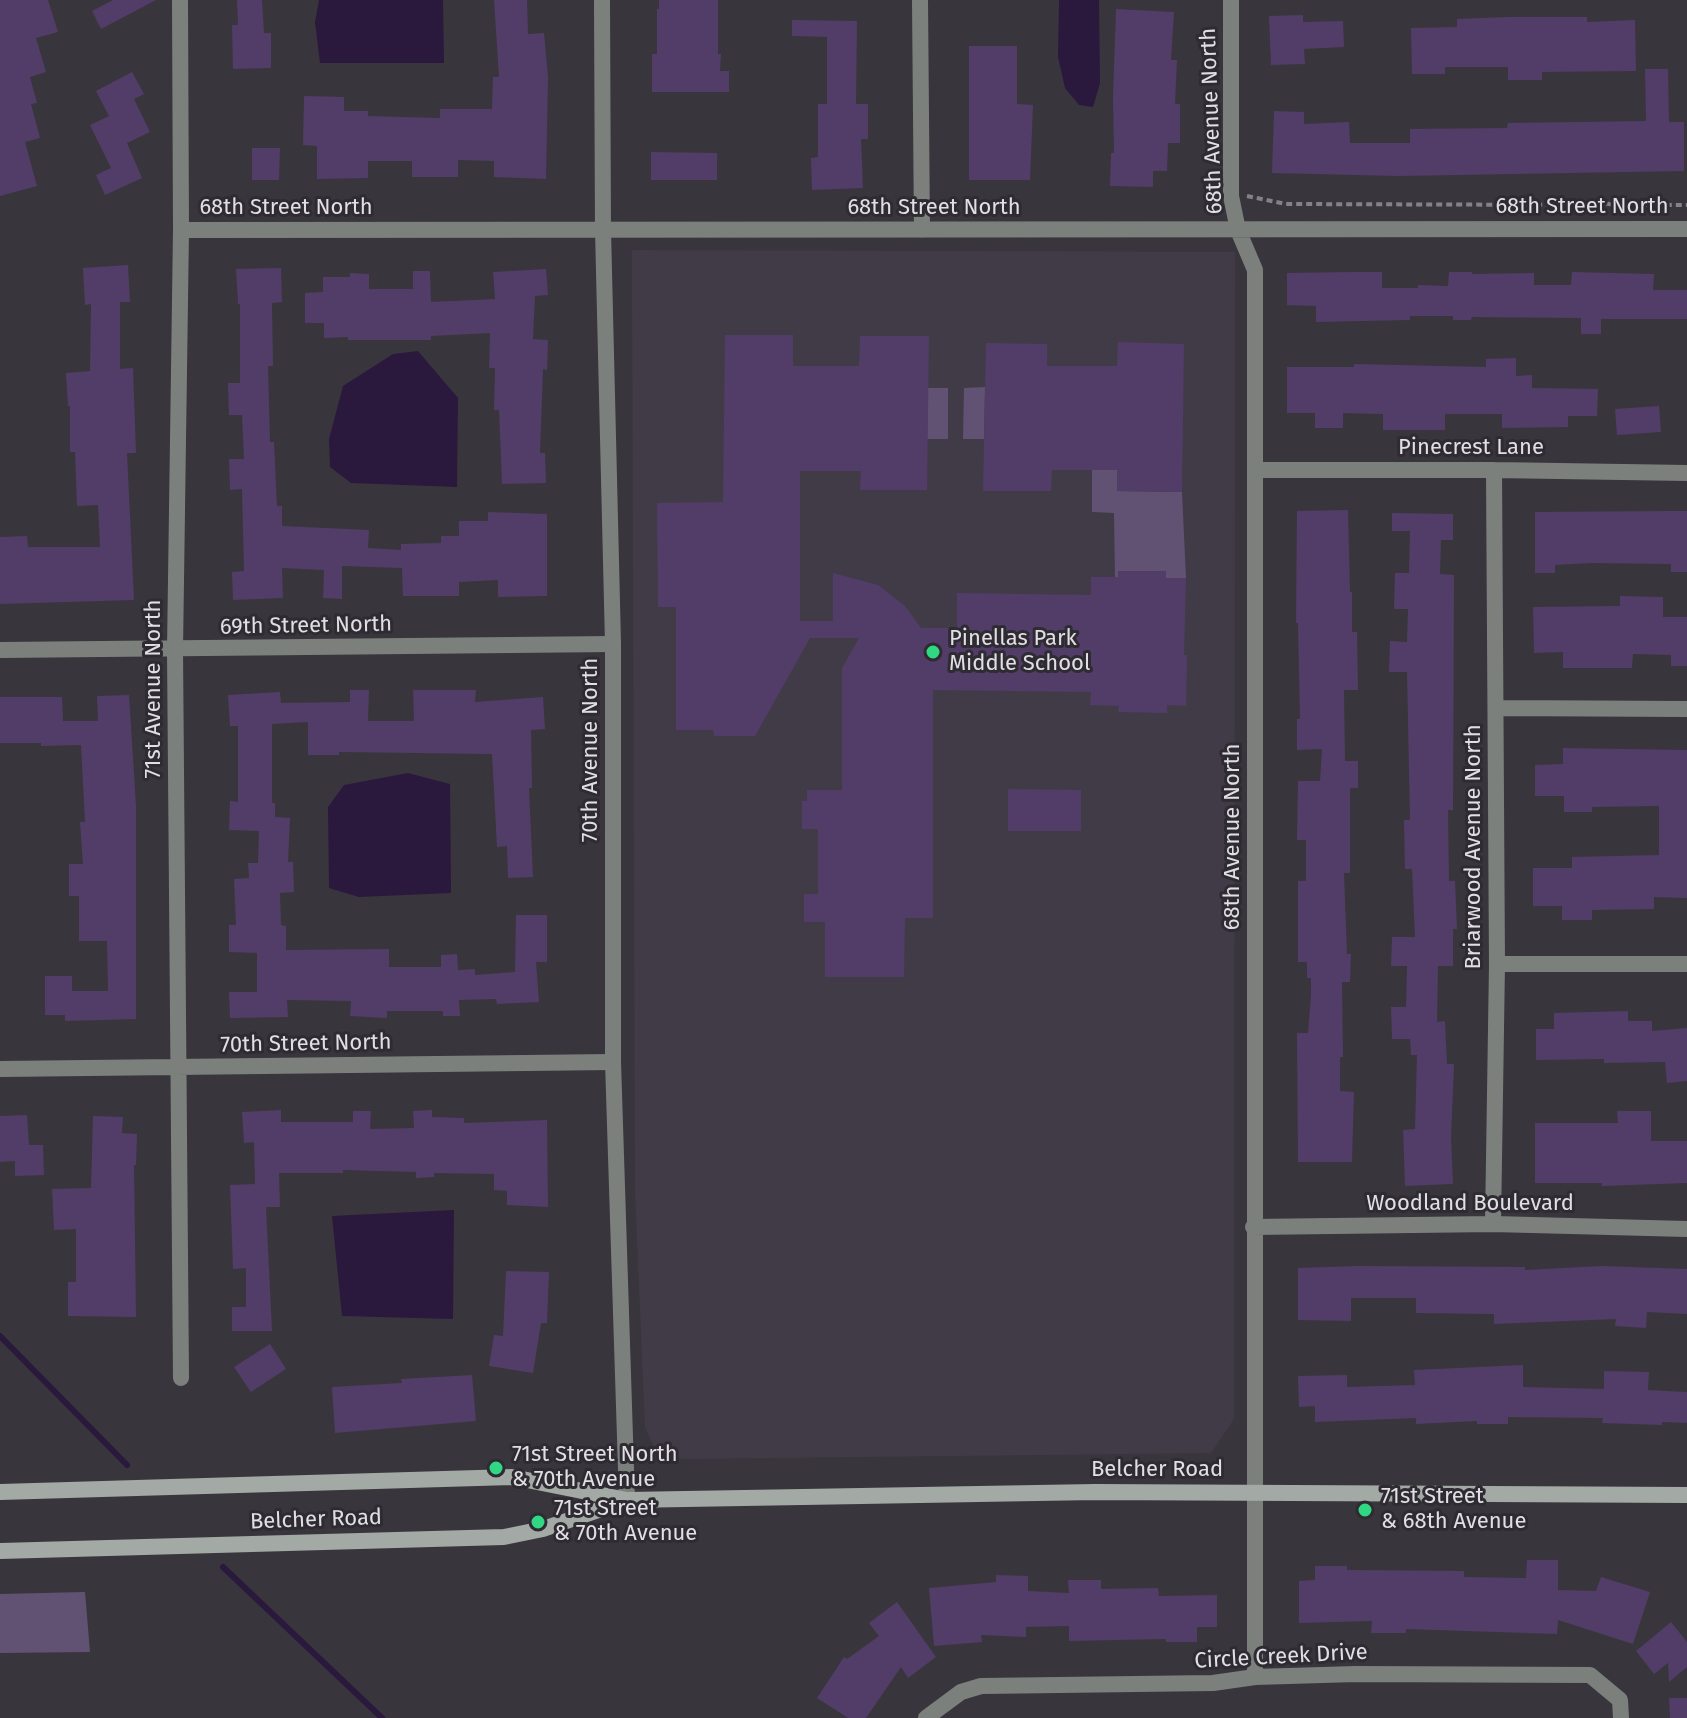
<!DOCTYPE html>
<style>
body{margin:0}
canvas{display:block;background:#38353c}
</style>
<canvas width="1687" height="1718"></canvas>
<script>
const c = document.querySelector('canvas').getContext('2d');
c.lineJoin = 'round';
function paint(path, color) { c.fillStyle = color; c.fill(path, 'evenodd'); }
const shape = rows => new Path2D(rows.map(r => 'M' + r).join(''));
function trace(path, color, width, dash) { c.strokeStyle = color; c.lineWidth = width; c.lineCap = dash ? 'butt' : 'round'; c.setLineDash(dash || []); c.stroke(path); }
function drawText(font, color, halo, rows, align = 'center') {
  c.font = font + ' "Fira Sans",sans-serif'; c.lineWidth = 6; c.setLineDash([]); c.textBaseline = 'middle'; c.strokeStyle = halo; c.fillStyle = color; for (const [text, x, y, turn = 0] of rows) {
    c.save(); c.translate(x, y); c.rotate((+turn || 0) * Math.PI / 180); c.textAlign = isNaN(turn) ? turn : align; if (halo) c.strokeText(text, 0, 0); c.fillText(text, 0, 0); c.restore();
  }
}
const built = shape([
 [632,250,1235,252,1234,1419,1211,1453,682,1459,656,1452,645,1427,635,1190]
]);
const green = shape([
 [985,387,984,439,963,439,964,388],
 [928,388,948,388,948,439,927,439],
 [1092,470,1117,470,1118,491,1182,492,1186,578,1166,578,1165,571,1119,571,1118,577,1115,577,1114,513,1092,512],
 [85,1592,90,1652,0,1653,0,1594]
]);
const water = shape([
 [319,0,443,0,444,63,320,63,315,22],
 [1059,0,1099,0,1100,83,1093,107,1079,105,1065,88,1058,57],
 [418,351,458,398,457,487,351,483,330,467,329,439,343,386,393,354],
 [408,773,450,784,451,893,359,897,329,888,328,807,344,785],
 [454,1210,453,1319,342,1316,332,1216]
]);
const stream = shape([
 [0,1336,127,1465],
 [223,1567,382,1718]
]);
const building = shape([
 [0,0,48,0,58,32,36,38,46,72,30,77,37,103,31,104,40,138,25,142,37,186,0,196],
 [113,0,156,0,101,29,92,11],
 [237,0,262,0,264,33,271,33,271,68,233,69,232,25,238,25],
 [494,0,527,0,528,34,544,33,548,77,546,179,494,177,494,161,458,160,458,177,412,177,412,161,368,161,368,178,317,179,317,146,303,145,304,96,344,97,344,111,368,111,368,116,440,118,440,109,492,109,493,77,499,77],
 [659,0,718,0,718,54,721,54,720,71,729,71,729,92,652,92,652,54,657,54,657,9,659,9],
 [1116,9,1174,12,1171,60,1177,60,1175,104,1180,104,1180,143,1168,143,1167,171,1153,171,1153,187,1110,186,1111,153,1114,153,1113,97],
 [1303,15,1303,22,1343,21,1344,47,1304,49,1305,64,1271,65,1269,16],
 [1508,17,1587,17,1587,22,1635,20,1636,71,1542,72,1542,80,1508,80,1508,67,1445,67,1445,74,1412,74,1411,28,1457,27,1457,19],
 [792,20,857,21,856,104,868,104,868,139,861,139,863,188,812,190,811,158,818,157,818,104,827,104,827,37,792,36],
 [969,46,1017,46,1017,104,1033,105,1030,180,969,180],
 [1645,69,1668,69,1669,122,1684,122,1684,171,1399,176,1272,173,1274,111,1304,112,1304,124,1349,122,1350,143,1410,143,1410,129,1507,128,1508,123,1646,121],
 [132,72,144,94,134,99,150,132,127,143,142,178,105,195,96,175,111,168,90,125,109,116,96,91],
 [252,148,280,148,279,180,252,180],
 [651,152,717,153,717,180,651,180],
 [128,265,130,302,120,302,120,369,133,368,136,453,127,453,134,600,0,604,0,537,27,536,28,547,100,547,98,505,77,506,75,452,70,452,70,406,68,406,66,373,90,371,91,304,85,305,83,268],
 [281,268,282,302,272,303,273,366,268,366,270,442,274,442,277,506,282,506,282,526,369,530,368,548,401,550,401,544,441,543,441,536,459,536,459,521,488,521,488,512,547,514,547,596,498,597,498,580,459,582,459,596,403,596,402,568,342,566,342,599,323,598,324,570,282,568,283,598,233,600,232,572,244,571,242,489,230,490,229,459,244,459,242,415,229,415,228,383,240,383,240,304,238,304,236,269],
 [546,269,548,295,535,296,533,339,548,340,547,370,543,369,540,453,545,453,546,483,502,484,499,410,494,410,495,368,489,368,490,333,431,336,431,340,348,340,348,337,324,338,324,323,305,323,305,293,323,292,323,277,350,277,350,273,369,274,369,289,413,289,413,271,430,271,431,302,495,299,493,272],
 [1354,272,1382,272,1382,288,1418,288,1418,285,1448,286,1449,272,1472,272,1472,274,1534,273,1534,285,1571,285,1572,272,1654,274,1653,290,1687,290,1687,319,1601,319,1601,334,1581,334,1581,318,1472,317,1471,320,1453,320,1453,316,1410,316,1410,320,1316,322,1316,306,1287,305,1287,273],
 [725,335,793,335,793,366,859,366,860,336,929,336,927,490,860,490,861,471,800,471,800,621,833,621,833,573,878,585,905,606,921,628,957,628,957,593,1091,595,1091,577,1118,577,1118,571,1166,571,1166,578,1186,578,1184,655,1187,655,1186,706,1167,705,1167,713,1118,712,1119,706,1090,705,1091,692,933,690,933,918,905,918,904,977,825,977,825,922,804,922,804,894,818,894,818,829,802,829,802,801,807,801,807,790,842,790,842,668,859,638,810,638,755,736,714,736,713,730,676,730,676,607,658,607,657,503,723,502],
 [1118,342,1184,344,1182,492,1117,491,1117,470,1052,470,1051,491,983,491,986,343,1047,344,1047,366,1117,366],
 [1516,358,1516,376,1532,375,1532,388,1598,389,1597,416,1568,416,1568,427,1502,428,1502,414,1445,414,1445,430,1383,430,1383,414,1343,413,1343,428,1315,428,1315,413,1287,413,1287,367,1354,367,1354,364,1486,367,1486,359],
 [1659,406,1661,432,1617,435,1615,409],
 [1348,510,1350,592,1352,592,1352,632,1357,632,1358,690,1344,690,1345,761,1358,761,1358,788,1350,788,1350,873,1344,873,1347,954,1351,954,1350,982,1342,982,1343,1057,1340,1057,1340,1091,1354,1092,1352,1162,1298,1162,1297,1033,1308,1033,1311,995,1311,978,1307,978,1307,962,1298,962,1298,881,1306,881,1306,840,1297,840,1298,781,1320,781,1322,749,1297,750,1297,719,1300,719,1298,623,1296,623,1297,511],
 [1671,511,1687,511,1687,572,1671,572,1671,564,1591,563,1555,565,1555,573,1535,573,1535,512],
 [1392,513,1453,514,1453,540,1441,540,1440,574,1454,575,1453,810,1448,810,1449,881,1455,881,1457,929,1453,929,1453,966,1438,966,1437,1022,1445,1021,1447,1064,1454,1064,1451,1137,1453,1184,1405,1186,1403,1130,1415,1129,1417,1055,1411,1055,1410,1039,1392,1039,1391,1007,1406,1007,1407,966,1391,966,1392,937,1415,937,1412,869,1405,869,1404,820,1410,820,1407,672,1389,672,1390,641,1407,642,1408,609,1394,609,1395,573,1409,573,1410,531,1392,531],
 [1620,596,1663,597,1663,617,1687,617,1687,666,1671,666,1671,655,1633,654,1632,668,1563,668,1563,652,1534,653,1533,607,1620,606],
 [350,690,369,690,368,721,414,721,413,690,476,690,475,702,543,697,545,729,531,730,532,788,529,788,533,877,508,878,507,846,497,847,492,754,339,752,339,755,308,755,308,722,272,724,272,803,275,803,275,817,290,818,288,862,293,862,294,892,280,893,281,925,286,926,286,950,389,949,389,967,441,967,441,955,457,954,458,970,475,969,475,975,515,972,516,915,547,915,547,962,536,962,539,1002,497,1004,496,999,459,1000,460,1016,443,1016,443,1011,387,1011,387,1018,350,1016,351,1001,287,1000,288,1017,230,1018,229,992,257,992,257,953,229,952,229,925,236,925,234,879,249,878,248,863,258,863,259,831,229,830,230,801,238,802,238,726,230,726,228,695,280,692,281,703,350,702],
 [129,695,136,806,136,1019,65,1021,65,1015,45,1015,45,976,72,976,72,991,108,991,107,941,79,941,79,896,69,896,69,864,83,864,80,822,85,822,81,745,41,746,41,743,0,743,0,697,62,697,63,721,98,721,97,696],
 [1563,748,1687,750,1687,898,1654,897,1654,909,1592,910,1592,920,1562,920,1562,906,1533,906,1533,868,1572,868,1572,857,1659,855,1659,806,1592,807,1592,812,1564,812,1564,796,1535,796,1535,765,1563,764],
 [1008,789,1081,790,1081,831,1008,831],
 [1628,1011,1628,1021,1652,1021,1652,1031,1687,1028,1687,1081,1667,1083,1665,1062,1604,1063,1604,1059,1536,1060,1536,1029,1554,1029,1554,1013],
 [281,1110,281,1122,353,1122,353,1111,371,1111,370,1129,414,1128,413,1111,432,1110,432,1117,464,1118,464,1123,547,1120,548,1207,507,1205,507,1191,494,1190,494,1174,434,1173,434,1177,416,1178,416,1172,343,1170,343,1173,279,1173,280,1207,266,1207,272,1331,232,1331,232,1307,246,1307,246,1268,233,1269,230,1185,255,1184,254,1142,244,1143,242,1112],
 [1617,1111,1651,1111,1651,1141,1687,1141,1687,1183,1602,1186,1602,1183,1535,1183,1535,1123,1618,1123],
 [27,1115,29,1145,43,1145,44,1175,15,1176,15,1161,0,1162,0,1116],
 [93,1116,123,1117,122,1133,137,1134,136,1165,134,1165,136,1317,68,1316,68,1282,76,1282,76,1229,54,1230,52,1189,91,1188],
 [1357,1266,1525,1267,1525,1270,1602,1266,1687,1269,1687,1314,1647,1312,1646,1328,1615,1326,1616,1319,1494,1324,1494,1314,1416,1313,1416,1298,1351,1298,1351,1321,1298,1320,1298,1268],
 [506,1271,549,1272,547,1323,541,1323,533,1373,489,1366,494,1335,503,1336],
 [270,1344,286,1369,251,1392,234,1367],
 [1523,1365,1523,1387,1604,1389,1604,1371,1649,1372,1648,1390,1687,1392,1687,1423,1662,1422,1662,1425,1602,1423,1603,1418,1508,1417,1508,1424,1477,1424,1477,1421,1416,1424,1416,1418,1315,1422,1315,1406,1299,1407,1298,1376,1347,1375,1347,1387,1415,1385,1414,1370],
 [472,1375,476,1421,335,1433,332,1387,402,1383,401,1379],
 [1527,1560,1558,1560,1558,1590,1596,1591,1601,1577,1650,1592,1633,1644,1558,1620,1557,1634,1406,1629,1406,1633,1371,1633,1372,1621,1299,1623,1299,1581,1315,1580,1315,1566,1347,1566,1347,1570,1464,1571,1464,1577,1526,1578],
 [996,1575,1028,1576,1028,1591,1069,1593,1068,1580,1101,1580,1101,1589,1158,1588,1159,1596,1217,1595,1217,1627,1197,1627,1197,1642,1166,1642,1166,1639,1069,1641,1069,1626,1026,1627,1026,1637,981,1635,982,1642,934,1646,929,1588,996,1582],
 [897,1602,936,1657,908,1678,901,1667,866,1718,848,1718,817,1698,844,1657,847,1659,879,1636,869,1623],
 [1671,1622,1687,1642,1687,1667,1669,1682,1668,1663,1654,1674,1636,1651],
 [1669,1698,1687,1698,1687,1718,1670,1718]
]);
const path = shape([
 [1247,196,1286,204,1594,205,1602,203,1616,205,1687,205]
]);
const minor = shape([
 [180,0,181,230,175,650,181,1378],
 [920,0,922,230],
 [1231,0,1231,196,1238,230,1255,270,1255,1677],
 [181,230,1687,229],
 [1255,470,1494,470,1687,473],
 [0,650,613,644],
 [1496,708,1687,709],
 [1497,964,1687,964],
 [0,1069,613,1062],
 [1493,1224,1497,964,1494,470],
 [1253,1227,1493,1224,1687,1229],
 [926,1718,961,1692,981,1686,1213,1683,1255,1677,1356,1674,1590,1675,1620,1700,1621,1718]
]);
const tertiary = shape([
 [602,0,603,230,613,644,613,1062,627,1500]
]);
const secondary = shape([
 [0,1492,512,1477,627,1500,1095,1492,1687,1495],
 [0,1551,504,1537,543,1529,625,1501]
]);
const markers = [
 [933,652,8,"#30d883"],
 [496,1468,8,"#30d883"],
 [1365,1510,8,"#30d883"],
 [538,1522,8,"#30d883"]
];
const streetNames = [
 ["68th Avenue North",1212,121,-92],
 ["68th Street North",1582,207],
 ["68th Street North",286,208],
 ["68th Street North",934,208],
 ["Pinecrest Lane",1471,448],
 ["69th Street North",306,626,-1],
 ["71st Avenue North",154,689,-90],
 ["70th Avenue North",591,750,-90],
 ["68th Avenue North",1233,837,-90],
 ["Briarwood Avenue North",1474,847,-90],
 ["70th Street North",306,1044,-1],
 ["Woodland Boulevard",1470,1204],
 ["Belcher Road",1157,1470],
 ["Belcher Road",316,1520,-2],
 ["Circle Creek Drive",1281,1657,-3]
];
const poiNames = [
 ["Pinellas Park",949,639],
 ["Middle School",949,664],
 ["71st Street North",512,1455],
 ["& 70th Avenue",512,1480],
 ["71st Street",1381,1497],
 ["& 68th Avenue",1381,1522],
 ["71st Street",554,1509],
 ["& 70th Avenue",554,1534]
];
paint(built, '#413b48');
paint(green, '#615273');
paint(water, '#2b183d');
trace(stream, '#2b183d', 6);
paint(building, '#513d67');
trace(path, '#848187', 4, [6, 4]);
trace(minor, '#7c807d', 16);
trace(tertiary, '#7c807d', 16);
trace(secondary, '#a3a9a4', 16);
for (const [x, y, r, color] of markers) { const dot = new Path2D(); dot.arc(x, y, r, 0, 2 * Math.PI); c.fillStyle = color; c.fill(dot); trace(dot, '#2e2b32', 3); }
drawText('22px', '#e1dfe4', '#2e2b32', streetNames);
drawText('22px', '#e1dfe4', '#2e2b32', poiNames, 'left');
</script>
